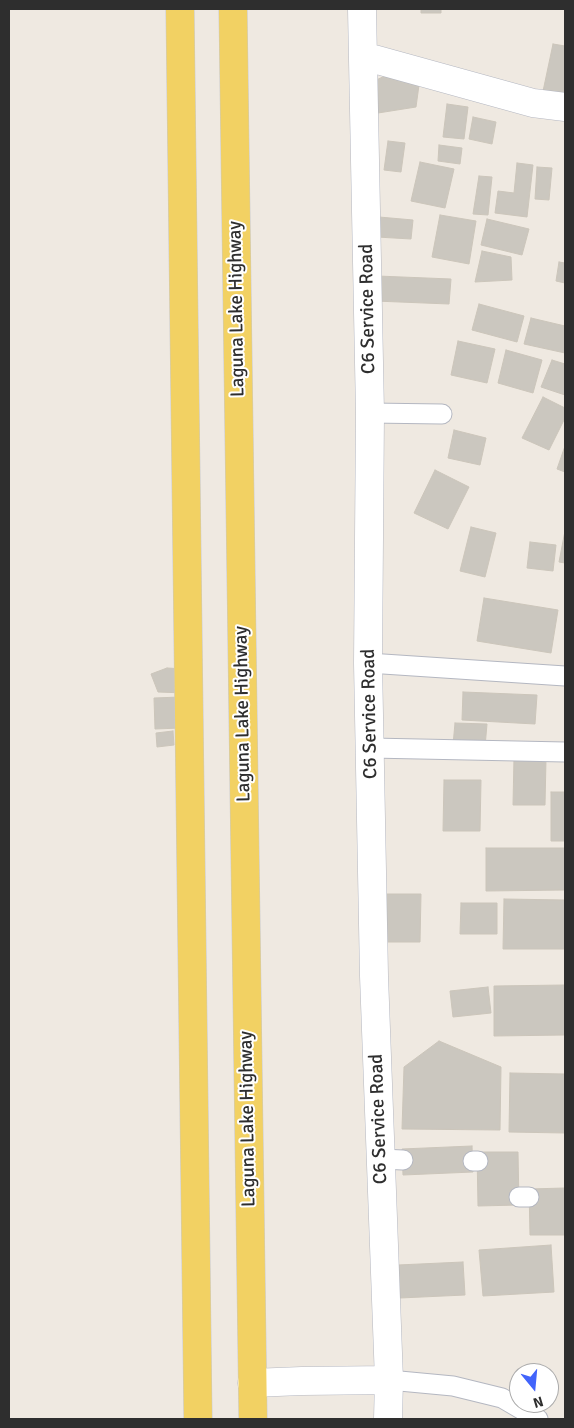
<!DOCTYPE html>
<style>
body{margin:0}
#map{position:relative;width:574px;height:1428px;overflow:hidden;background:#efe9e1;font-family:Signika,sans-serif}
canvas{display:block}
.frame{position:absolute;inset:0;border:10px solid #2e2e2e;pointer-events:none}
.north{position:absolute;left:509px;top:1363px;width:50px;height:50px;box-sizing:border-box;background:#fff;border:1px solid #ababab;border-radius:50%;rotate:163deg;font-size:14px;font-weight:700;line-height:20px;text-align:center;color:#2e2e2e}
.north::after{content:'';display:block;margin:auto;width:18px;height:22px;background:#4264fb;clip-path:polygon(50% 0,100% 100%,50% 72%,0 100%)}
</style>
<div id="map">
<canvas width="574" height="1428"></canvas>
<div class="frame"></div>
<div class="north">N</div>
</div>
<script>
const c = document.querySelector('canvas').getContext('2d');
c.lineJoin = 'round';
function paint(path, color) { c.fillStyle = color; c.fill(path, 'evenodd'); }
const shape = rows => new Path2D(rows.map(r => 'M' + r).join(''));
function trace(path, color, width, dash) { c.strokeStyle = color; c.lineWidth = width; c.lineCap = dash ? 'butt' : 'round'; c.setLineDash(dash || []); c.stroke(path); }
function drawText(font, color, halo, rows, align = 'center') {
  c.font = font + ' Signika,sans-serif'; c.lineWidth = 4; c.setLineDash([]); c.textBaseline = 'middle'; c.strokeStyle = halo; c.fillStyle = color; for (const [text, x, y, turn = 0] of rows) {
    c.save(); c.translate(x, y); c.rotate((+turn || 0) * Math.PI / 180); c.textAlign = isNaN(turn) ? turn : align; if (halo) c.strokeText(text, 0, 0); c.fillText(text, 0, 0); c.restore();
  }
}
const building = shape([
 [421,9,441,9,441,13,421,13,421,9],
 [553,44,565,46,565,101,542,96,553,44],
 [398,70,419,85,416,107,378,113,374,81,398,70],
 [447,104,468,107,464,139,443,137,447,104],
 [473,117,496,122,492,144,469,139,473,117],
 [388,141,405,143,401,172,384,170,388,141],
 [439,145,462,148,460,164,438,161,439,145],
 [420,162,454,169,445,208,411,201,420,162],
 [517,163,533,165,527,217,495,213,498,191,514,193,517,163],
 [537,167,552,168,549,200,535,199,537,167],
 [479,176,492,177,488,215,473,214,479,176],
 [440,215,476,221,469,264,432,257,440,215],
 [379,217,413,220,411,239,377,237,379,217],
 [487,219,529,229,522,255,481,245,487,219],
 [482,251,511,257,512,280,475,282,482,251],
 [559,262,565,263,565,283,556,281,559,262],
 [377,276,451,279,449,304,375,301,377,276],
 [479,304,524,316,517,342,472,330,479,304],
 [531,318,565,326,565,353,524,344,531,318],
 [458,341,495,349,487,383,451,375,458,341],
 [506,350,542,360,533,393,498,383,506,350],
 [552,360,565,364,565,395,541,387,552,360],
 [543,397,565,408,565,418,549,450,522,438,543,397],
 [454,430,486,438,480,465,448,458,454,430],
 [565,446,565,472,557,469,565,446],
 [435,470,469,487,448,529,414,513,435,470],
 [471,527,496,533,485,577,460,571,471,527],
 [565,531,565,563,559,562,565,531],
 [530,542,556,545,553,571,527,568,530,542],
 [484,598,558,610,551,653,477,641,484,598],
 [167,668,185,669,185,693,158,692,151,674,167,668],
 [463,692,537,695,535,724,462,720,463,692],
 [180,697,181,728,155,729,154,698,180,697],
 [455,723,487,724,485,747,453,745,455,723],
 [173,731,174,745,157,747,156,733,173,731],
 [514,758,546,759,545,805,513,805,514,758],
 [444,780,481,780,480,831,443,831,444,780],
 [551,792,565,792,565,841,551,841,551,792],
 [486,848,565,848,565,890,486,891,486,848],
 [377,894,421,894,420,942,377,942,377,894],
 [504,899,565,900,565,949,503,949,504,899],
 [461,903,497,903,497,934,460,934,461,903],
 [565,985,565,1035,494,1036,494,986,565,985],
 [488,987,491,1013,453,1017,450,991,488,987],
 [439,1041,501,1067,500,1130,402,1129,404,1067,439,1041],
 [510,1073,565,1074,565,1133,509,1132,510,1073],
 [472,1146,473,1172,403,1175,402,1149,472,1146],
 [477,1152,518,1152,519,1205,478,1206,477,1152],
 [565,1188,565,1235,530,1235,529,1189,565,1188],
 [551,1245,554,1292,483,1296,479,1250,551,1245],
 [463,1262,465,1295,400,1298,398,1265,463,1262]
]);
const lane = shape([
 [370,413,442,414],
 [368,663,565,676],
 [371,748,565,752],
 [381,1159,403,1160],
 [473,1161,478,1161],
 [519,1197,529,1197],
 [389,1380,453,1386,502,1398,538,1419]
]);
const street = shape([
 [362,9,370,413,368,663,374,976,389,1380,388,1419],
 [363,56,533,103,565,107],
 [252,1383,302,1381,389,1380]
]);
const primary = shape([
 [180,9,198,1419],
 [233,9,253,1419]
]);
const streetNames = [
 ["Laguna Lake Highway",237,309,-91],
 ["C6 Service Road",368,309,-91],
 ["Laguna Lake Highway",243,714,-91],
 ["C6 Service Road",370,714,-91],
 ["Laguna Lake Highway",248,1119,-91],
 ["C6 Service Road",379,1119,-92]
];
paint(building, '#cbc7bf');
trace(building, '#cbc5ba', 1);
trace(lane, '#b4b7c1', 21);
trace(street, '#b4b7c1', 29);
trace(primary, '#c9c9c9', 29);
trace(lane, '#fff', 19);
trace(street, '#fff', 28);
trace(primary, '#f2d163', 28);
drawText('19px', '#2e2e2e', '#fff', streetNames);
</script>
